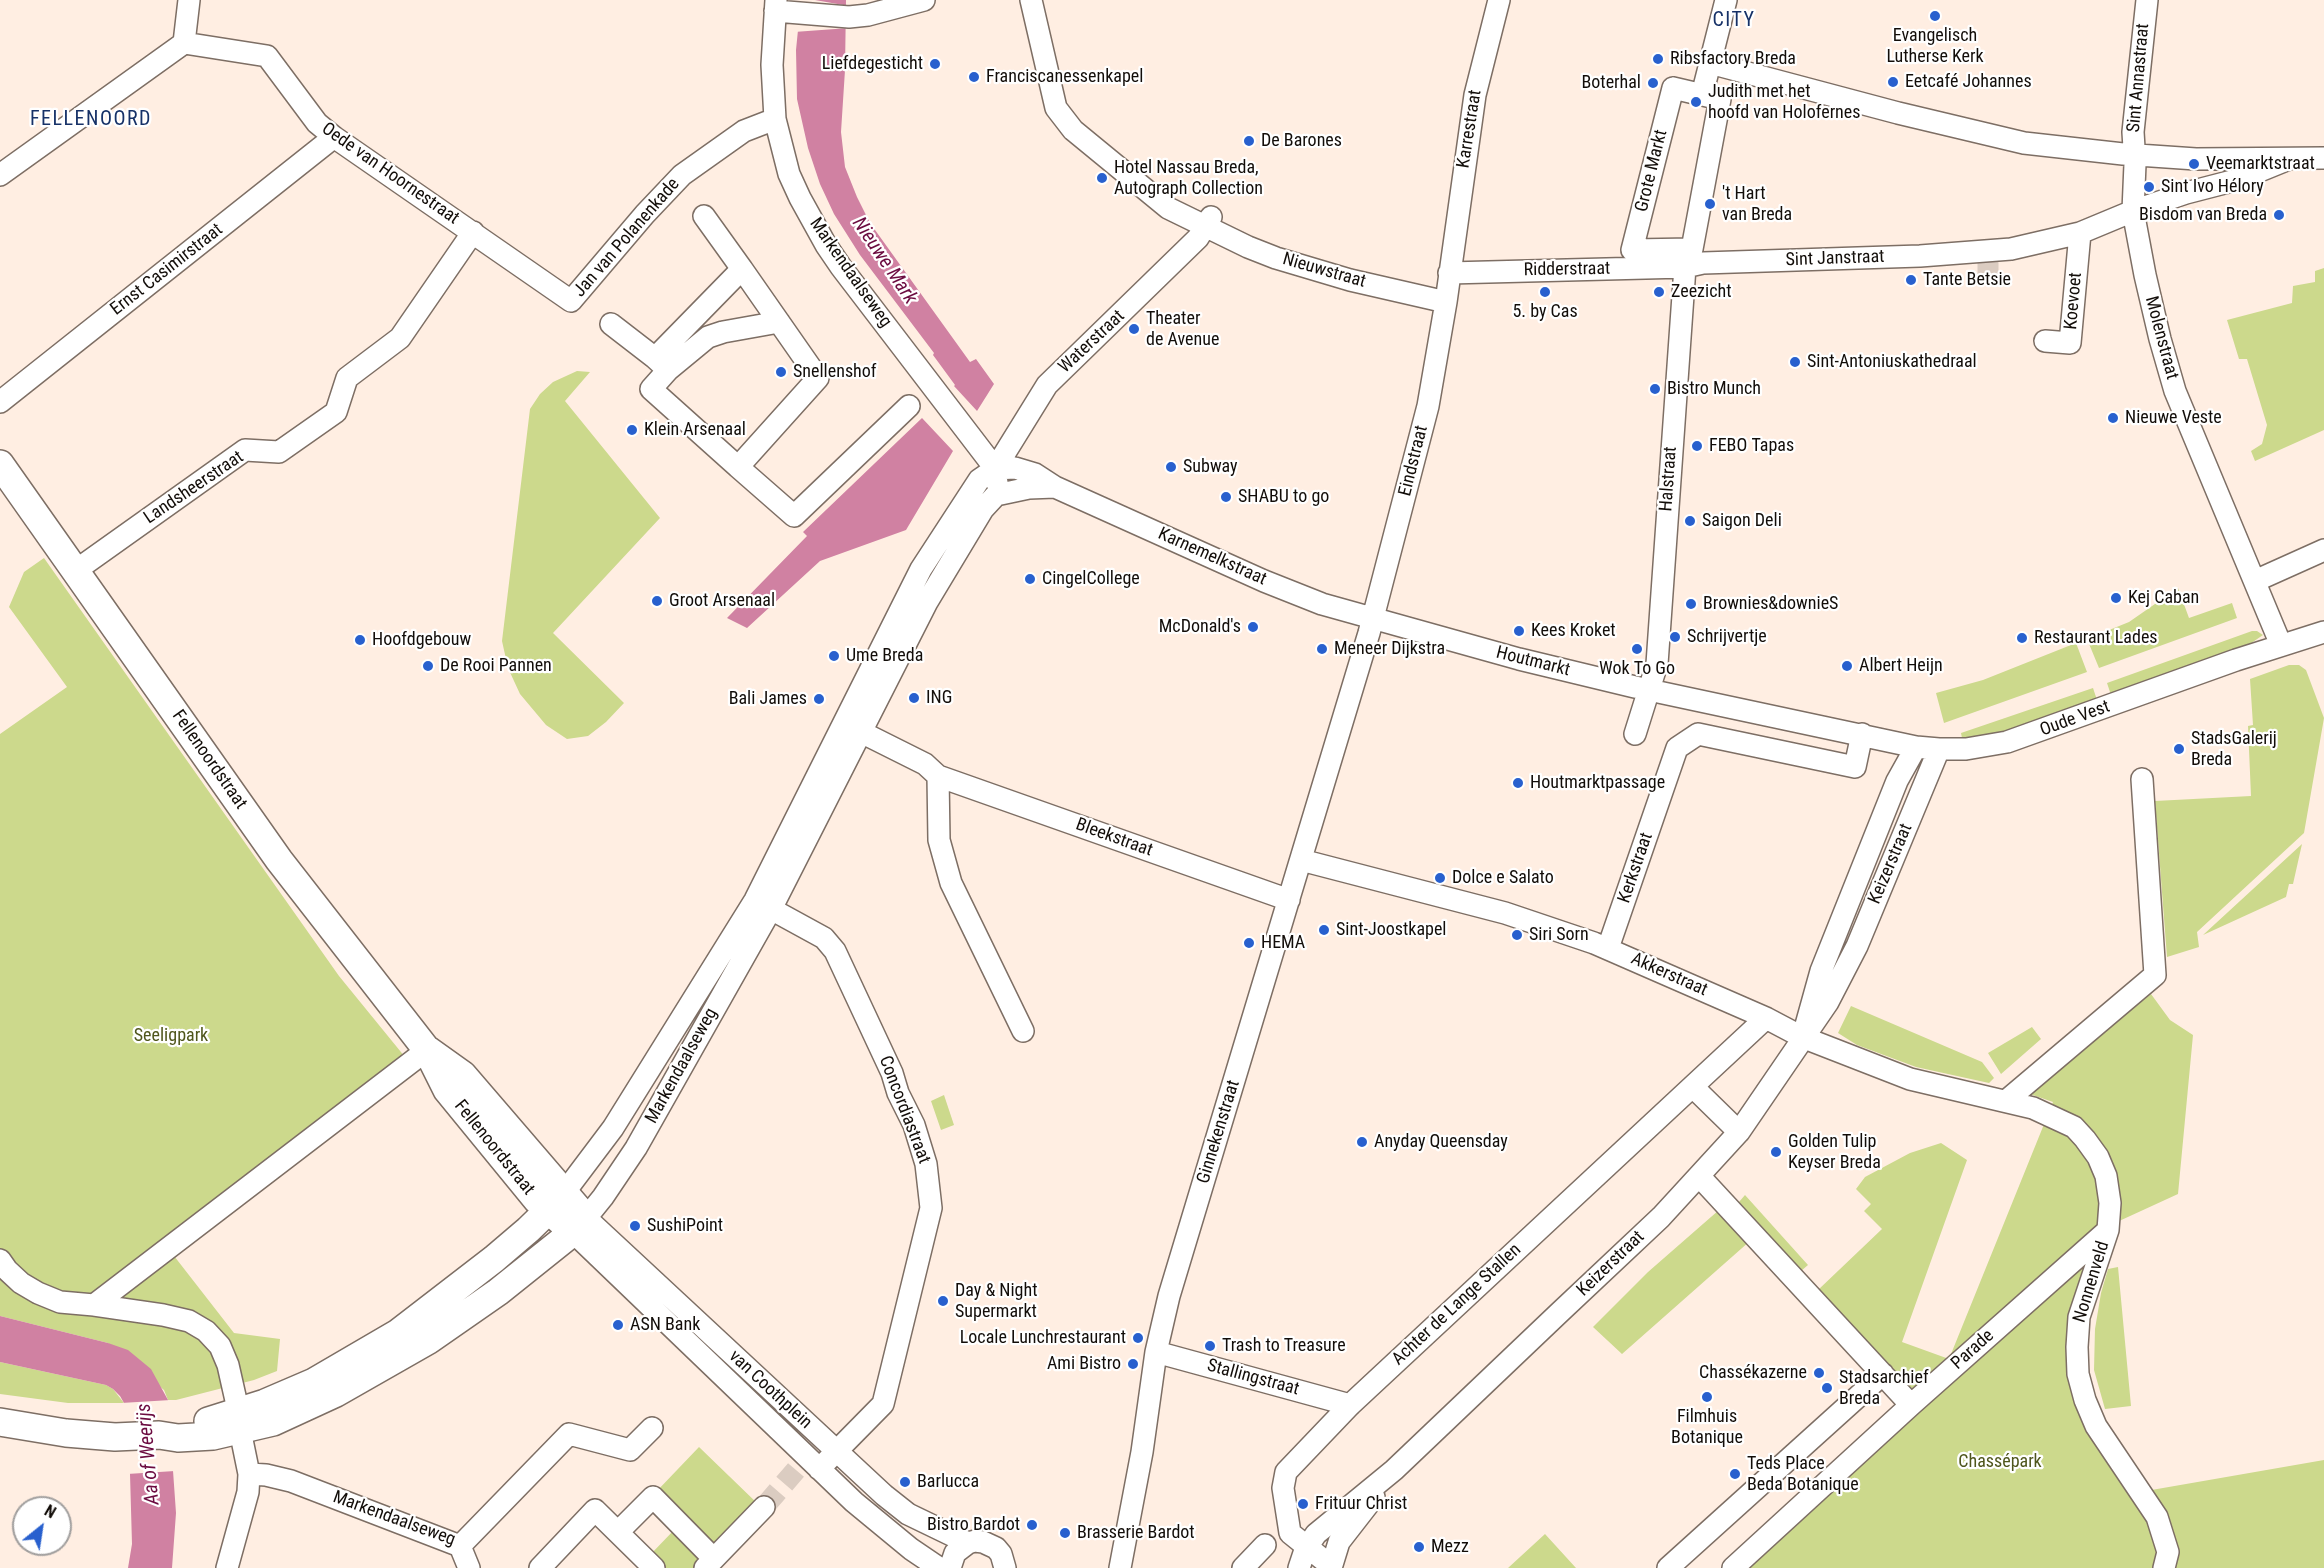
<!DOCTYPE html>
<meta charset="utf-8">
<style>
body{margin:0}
#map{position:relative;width:2324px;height:1568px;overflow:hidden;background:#ffeee2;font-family:"Roboto Condensed",sans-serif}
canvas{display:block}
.north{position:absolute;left:12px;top:1496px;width:60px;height:60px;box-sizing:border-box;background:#fff;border:2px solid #a09e9d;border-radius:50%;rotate:30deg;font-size:16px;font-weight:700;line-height:24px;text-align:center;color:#120d09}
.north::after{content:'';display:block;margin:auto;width:21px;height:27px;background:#2860ce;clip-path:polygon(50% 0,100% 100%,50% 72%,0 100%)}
</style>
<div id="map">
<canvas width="2324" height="1568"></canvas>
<div class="north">N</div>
</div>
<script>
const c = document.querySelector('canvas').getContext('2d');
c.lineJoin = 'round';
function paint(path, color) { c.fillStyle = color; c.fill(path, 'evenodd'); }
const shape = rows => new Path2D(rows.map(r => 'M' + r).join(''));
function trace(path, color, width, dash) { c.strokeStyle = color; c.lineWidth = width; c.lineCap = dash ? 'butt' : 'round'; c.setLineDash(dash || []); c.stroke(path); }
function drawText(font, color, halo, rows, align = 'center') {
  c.font = font + ' "Roboto Condensed",sans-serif'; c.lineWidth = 4.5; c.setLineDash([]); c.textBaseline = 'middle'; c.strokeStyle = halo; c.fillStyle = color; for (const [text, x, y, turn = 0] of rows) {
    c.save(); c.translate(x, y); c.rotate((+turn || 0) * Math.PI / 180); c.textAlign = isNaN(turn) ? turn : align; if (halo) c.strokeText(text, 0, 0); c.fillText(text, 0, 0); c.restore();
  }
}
const green = shape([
 [2324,268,2324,430,2255,461,2251,451,2262,444,2267,425,2247,359,2239,359,2227,320,2292,303,2293,286,2315,282,2315,271],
 [577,371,590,372,565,401,660,518,553,633,624,703,606,722,588,736,567,739,546,725,520,694,508,668,502,641,530,409,540,394,553,382],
 [44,558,339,976,405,1057,171,1252,234,1333,280,1339,277,1371,254,1380,176,1400,168,1400,164,1390,108,1343,0,1316,0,734,67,687,9,607,24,572],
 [2178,588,2189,618,2232,603,2237,618,2099,668,2087,639,2129,622],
 [2252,631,2257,631,2263,635,2247,646,2111,695,2107,683],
 [2076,643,2087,672,1944,723,1936,693,1983,680],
 [2289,665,2299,665,2306,670,2324,718,2304,833,2197,932,2199,947,2167,957,2155,801,2251,796,2248,726,2253,725,2250,679],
 [2093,688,2097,700,2009,732,1962,738,1961,733],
 [2302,844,2293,884,2289,884,2286,897,2203,935],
 [2151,994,2170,1020,2193,1035,2178,1194,2117,1222,2092,1291,2082,1350,2100,1428,2140,1492,2324,1460,2324,1568,1744,1568,1912,1390,1818,1290,1882,1229,1864,1211,1871,1204,1856,1189,1865,1177,1910,1153,1941,1143,1967,1160,1902,1342,1949,1359,2053,1102,2027,1093],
 [1851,1006,1982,1062,1994,1078,1989,1083,1916,1067,1857,1045,1838,1033],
 [2032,1027,2041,1039,2001,1074,1988,1053],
 [944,1095,954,1125,941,1130,931,1101],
 [1745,1195,1808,1265,1801,1271,1739,1202],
 [1719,1210,1750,1241,1622,1354,1593,1327,1648,1272],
 [2118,1267,2131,1406,2105,1409,2094,1370,2095,1329,2101,1293,2108,1269],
 [0,1362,106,1385,113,1389,124,1403,68,1403,0,1394],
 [699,1447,759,1505,715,1551,655,1493],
 [675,1529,706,1558,697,1568,662,1568,649,1556],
 [1545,1534,1576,1568,1508,1568]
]);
const water = shape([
 [801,0,846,0,845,70,841,132,845,167,857,197,870,223,970,362,976,359,994,384,977,411,954,386,955,385,933,355,934,353,860,255,834,214,820,184,808,148,797,99,796,50],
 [922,418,953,451,906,530,820,561,747,628,727,618,807,536,803,532],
 [0,1316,108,1343,128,1350,151,1369,168,1400,176,1513,172,1568,128,1568,132,1544,130,1474,124,1403,120,1396,113,1389,106,1385,0,1362]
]);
const pier = shape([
 [798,0,815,0,849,6,849,28,794,32],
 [171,1400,175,1471,127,1474,121,1403]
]);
const minorTunnel = shape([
 [1988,262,1988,286],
 [764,1507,796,1470]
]);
const minor = shape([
 [776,0,772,65,775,119,789,174,800,198,826,245,841,267,991,463,995,469,997,483],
 [1031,0,1056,108,1073,130,1168,208,1248,247,1276,258,1350,280,1446,302],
 [2147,0,2133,132,2135,164,2133,211,2145,275,2160,339,2175,391,2281,645],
 [775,11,849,17,868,15,924,0],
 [184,43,267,56,317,123,334,137,571,301,645,214,682,175,744,131,775,119],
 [184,43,189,0],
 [1710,63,1898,113,2024,143,2123,154,2196,159,2324,158],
 [1673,88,1720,99,1692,249,1632,250,1673,88],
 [1702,95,1726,0],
 [0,175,184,43],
 [1449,273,1685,267,1703,263,1920,256,2011,249,2080,233,2133,211,2186,193,2240,179,2289,159],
 [611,324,655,358,742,269,704,216],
 [2045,341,2070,343,2080,233],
 [655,358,668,370,651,389,738,467,818,378,742,269],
 [668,370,708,337,723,332,779,322],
 [0,402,334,137],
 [738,467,794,516,909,406],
 [995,469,1047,385,1198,238,1211,217],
 [75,571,245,450,279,452,336,412,347,378,400,338,473,232],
 [2255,581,2324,550],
 [849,726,925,764,938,776,1289,900],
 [1635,734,1657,664,1685,267],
 [938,776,939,840,951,883,1023,1031],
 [1301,860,1505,913,1594,943,1766,1018,1802,1037,1910,1079,2033,1108,2074,1127,2085,1139,2098,1157,2106,1176,2110,1203,2108,1230,2079,1317,2077,1347,2078,1374,2085,1400,2096,1426,2157,1517,2168,1552,2164,1568],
 [760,903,824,938,835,951,892,1073,898,1093,914,1125,926,1164,931,1208,883,1404,819,1469],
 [1608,948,1677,748,1698,734,1855,767,1862,734],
 [1806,1025,1821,971,1897,781,1916,747],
 [1693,1087,1739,1132],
 [2006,1101,2155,975,2142,779],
 [1700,1177,1911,1405],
 [564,1193,613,1128,755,900,921,569,979,480,995,469,1015,468,1035,474,1055,487,1264,581,1322,604,1519,659,1635,687,1916,747,1939,749,1966,749,2007,742,2236,660,2324,632],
 [573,1232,854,1502,911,1549,939,1568],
 [0,1260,7,1270,21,1283,38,1293,60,1302,94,1305,427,1050],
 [94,1305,163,1315,189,1321,206,1331,220,1346,228,1365,237,1405],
 [1156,1352,1350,1405],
 [249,1474,266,1475,291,1481,460,1546,569,1434,630,1450,652,1428],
 [618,1532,653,1497,713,1558],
 [968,1543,908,1514,884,1495,586,1218,603,1197,636,1148,771,909,927,602,983,509,996,495,1029,488,1055,487],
 [460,1546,469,1568],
 [1331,1566,1290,1533,1283,1488,1286,1472,1350,1405,1766,1018],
 [227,1568,248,1492,249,1474,240,1430],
 [540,1568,595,1510,654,1568],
 [705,1568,764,1507],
 [950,1568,955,1553,968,1543,975,1541,983,1542,996,1548,1001,1554,1005,1568],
 [1120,1568,1142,1452,1156,1352,1169,1296,1369,633,1428,406,1446,302,1475,95,1499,0],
 [1243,1568,1265,1545],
 [1299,1568,1305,1550,1316,1534,1394,1470,1559,1313,1661,1217,1739,1132,1828,1002,1857,946,1939,749],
 [1331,1568,1339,1542,1374,1497],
 [1668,1568,1883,1374],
 [1733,1568,1911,1405,2107,1231]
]);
const major = shape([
 [0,464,279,860,427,1050,447,1090,537,1200,573,1232],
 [208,1421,265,1403,314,1382,398,1333,494,1259,528,1230,560,1199],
 [0,1422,66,1433,115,1437,159,1435,178,1438,213,1436,273,1422,336,1393,429,1340,498,1292,573,1232,586,1218,463,1075,428,1050]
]);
const markers = [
 [1935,16,6,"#2860ce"],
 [1658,59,6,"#2860ce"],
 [935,64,6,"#2860ce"],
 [974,77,6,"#2860ce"],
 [1893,82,6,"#2860ce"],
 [1653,83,6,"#2860ce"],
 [1696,102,6,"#2860ce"],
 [1249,141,6,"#2860ce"],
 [2194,164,6,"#2860ce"],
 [1102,178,6,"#2860ce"],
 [2149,187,6,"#2860ce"],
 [1710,204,6,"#2860ce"],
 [2279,215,6,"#2860ce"],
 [1911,280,6,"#2860ce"],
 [1545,292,6,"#2860ce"],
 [1659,292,6,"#2860ce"],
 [1134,329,6,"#2860ce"],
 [1795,362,6,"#2860ce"],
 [781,372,6,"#2860ce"],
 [1655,389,6,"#2860ce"],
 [2113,418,6,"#2860ce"],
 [632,430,6,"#2860ce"],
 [1697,446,6,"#2860ce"],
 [1171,467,6,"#2860ce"],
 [1226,497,6,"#2860ce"],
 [1690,521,6,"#2860ce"],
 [1030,579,6,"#2860ce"],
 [2116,598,6,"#2860ce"],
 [657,601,6,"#2860ce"],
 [1691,604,6,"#2860ce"],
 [1253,627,6,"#2860ce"],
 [1519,631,6,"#2860ce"],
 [1675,637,6,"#2860ce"],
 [2022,638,6,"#2860ce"],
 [360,640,6,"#2860ce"],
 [1322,649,6,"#2860ce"],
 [1637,649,6,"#2860ce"],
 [834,656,6,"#2860ce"],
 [428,666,6,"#2860ce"],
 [1847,666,6,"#2860ce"],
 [914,698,6,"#2860ce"],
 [819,699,6,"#2860ce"],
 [2179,749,6,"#2860ce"],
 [1518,783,6,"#2860ce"],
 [1440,878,6,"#2860ce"],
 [1324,930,6,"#2860ce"],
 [1517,935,6,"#2860ce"],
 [1249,943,6,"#2860ce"],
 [1362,1142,6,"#2860ce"],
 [1776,1152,6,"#2860ce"],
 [635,1226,6,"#2860ce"],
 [943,1301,6,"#2860ce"],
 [618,1325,6,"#2860ce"],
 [1138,1338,6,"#2860ce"],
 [1210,1346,6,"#2860ce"],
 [1133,1364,6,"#2860ce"],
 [1819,1373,6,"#2860ce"],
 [1827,1388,6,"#2860ce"],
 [1707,1397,6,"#2860ce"],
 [1735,1474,6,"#2860ce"],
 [905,1482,6,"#2860ce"],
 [1303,1504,6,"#2860ce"],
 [1032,1525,6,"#2860ce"],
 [1065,1533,6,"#2860ce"],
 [1419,1547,6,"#2860ce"]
];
const poiNames = [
 ["Evangelisch",1935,36,"center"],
 ["Lutherse Kerk",1935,57,"center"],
 ["Ribsfactory Breda",1670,59],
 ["Liefdegesticht",923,64,"right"],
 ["Franciscanessenkapel",986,77],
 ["Eetcafé Johannes",1905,82],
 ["Boterhal",1641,83,"right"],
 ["Judith met het",1708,92],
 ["hoofd van Holofernes",1708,113],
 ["De Barones",1261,141],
 ["Veemarktstraat",2206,164],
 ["Hotel Nassau Breda,",1114,168],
 ["Autograph Collection",1114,189],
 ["Sint Ivo Hélory",2161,187],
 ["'t Hart",1722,194],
 ["van Breda",1722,215],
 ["Bisdom van Breda",2267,215,"right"],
 ["Tante Betsie",1923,280],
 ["Zeezicht",1671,292],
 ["5. by Cas",1545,312,"center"],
 ["Theater",1146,319],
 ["de Avenue",1146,340],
 ["Sint-Antoniuskathedraal",1807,362],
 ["Snellenshof",793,372],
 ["Bistro Munch",1667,389],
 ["Nieuwe Veste",2125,418],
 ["Klein Arsenaal",644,430],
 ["FEBO Tapas",1709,446],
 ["Subway",1183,467],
 ["SHABU to go",1238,497],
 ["Saigon Deli",1702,521],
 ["CingelCollege",1042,579],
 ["Kej Caban",2128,598],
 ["Groot Arsenaal",669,601],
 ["Brownies&downieS",1703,604],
 ["McDonald's",1241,627,"right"],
 ["Kees Kroket",1531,631],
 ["Schrijvertje",1687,637],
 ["Restaurant Lades",2034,638],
 ["Hoofdgebouw",372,640],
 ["Meneer Dijkstra",1334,649],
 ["Ume Breda",846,656],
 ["De Rooi Pannen",440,666],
 ["Albert Heijn",1859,666],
 ["Wok To Go",1637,669,"center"],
 ["ING",926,698],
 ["Bali James",807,699,"right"],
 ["StadsGalerij",2191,739],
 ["Breda",2191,760],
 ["Houtmarktpassage",1530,783],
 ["Dolce e Salato",1452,878],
 ["Sint-Joostkapel",1336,930],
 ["Siri Sorn",1529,935],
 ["HEMA",1261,943],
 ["Anyday Queensday",1374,1142],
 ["Golden Tulip",1788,1142],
 ["Keyser Breda",1788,1163],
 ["SushiPoint",647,1226],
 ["Day & Night",955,1291],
 ["Supermarkt",955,1312],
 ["ASN Bank",630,1325],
 ["Locale Lunchrestaurant",1126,1338,"right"],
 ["Trash to Treasure",1222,1346],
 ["Ami Bistro",1121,1364,"right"],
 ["Chassékazerne",1807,1373,"right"],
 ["Stadsarchief",1839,1378],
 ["Breda",1839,1399],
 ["Filmhuis",1707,1417,"center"],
 ["Botanique",1707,1438,"center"],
 ["Teds Place",1747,1464],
 ["Beda Botanique",1747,1485],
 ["Barlucca",917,1482],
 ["Frituur Christ",1315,1504],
 ["Bistro Bardot",1020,1525,"right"],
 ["Brasserie Bardot",1077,1533],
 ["Mezz",1431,1547]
];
const streetNames = [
 ["Sint Annastraat",2139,78,-85],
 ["Karrestraat",1470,129,-81],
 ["Grote Markt",1652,171,-76],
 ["Oede van Hoornestraat",390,174,35],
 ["Jan van Polanenkade",627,238,-49],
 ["Sint Janstraat",1835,259,-2],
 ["Ernst Casimirstraat",167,270,-38],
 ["Ridderstraat",1567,270,-1],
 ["Nieuwstraat",1324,271,16],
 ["Markendaalseweg",850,273,55],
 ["Koevoet",2074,301,-85],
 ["Molenstraat",2161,338,75],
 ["Waterstraat",1092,342,-43],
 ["Eindstraat",1414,461,-76],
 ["Halstraat",1669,479,-86],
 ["Landsheerstraat",194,488,-34],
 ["Karnemelkstraat",1212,557,24],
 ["Houtmarkt",1533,662,14],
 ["Oude Vest",2075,719,-20],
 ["Fellenoordstraat",209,760,55],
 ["Bleekstraat",1114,838,20],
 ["Keizerstraat",1891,864,-67],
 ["Kerkstraat",1636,868,-71],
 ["Akkerstraat",1669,975,24],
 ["Markendaalseweg",682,1066,-61],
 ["Concordiastraat",904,1110,69],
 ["Ginnekenstraat",1219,1132,-73],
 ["Fellenoordstraat",494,1148,51],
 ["Keizerstraat",1611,1264,-44],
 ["Nonnenveld",2092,1282,-73],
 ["Achter de Lange Stallen",1457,1305,-43],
 ["Parade",1973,1350,-42],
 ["Stallingstraat",1253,1378,15],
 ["van Coothplein",770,1390,43],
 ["Markendaalseweg",394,1519,20]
];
const parkNames = [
 ["Seeligpark",171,1036],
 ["Chassépark",2000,1462]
];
const neighbourhoodNames = [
 ["CITY",1734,21],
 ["FELLENOORD",91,120]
];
const waterNames = [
 ["Nieuwe Mark",884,261,56],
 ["Aa of Weerijs",149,1454,-95]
];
paint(green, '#ccd98c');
paint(water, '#d081a2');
paint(pier, '#ffeee2');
trace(minorTunnel, '#dbccc1', 21, [21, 10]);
trace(minor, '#7d6e64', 24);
trace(major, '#7d6e64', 30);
trace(minor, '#fff', 21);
trace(major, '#fff', 27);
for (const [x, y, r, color] of markers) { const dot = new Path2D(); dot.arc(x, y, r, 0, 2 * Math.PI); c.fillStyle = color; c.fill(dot); trace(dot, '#fff', 2); }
drawText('18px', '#120d09', '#fff', poiNames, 'left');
drawText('18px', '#120d09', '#fff', streetNames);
drawText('18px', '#4f561c', '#fff', parkNames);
c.letterSpacing = '1.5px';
drawText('20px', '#163167', '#fff', neighbourhoodNames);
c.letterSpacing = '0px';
drawText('italic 20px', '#6b0b40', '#fff', waterNames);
</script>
